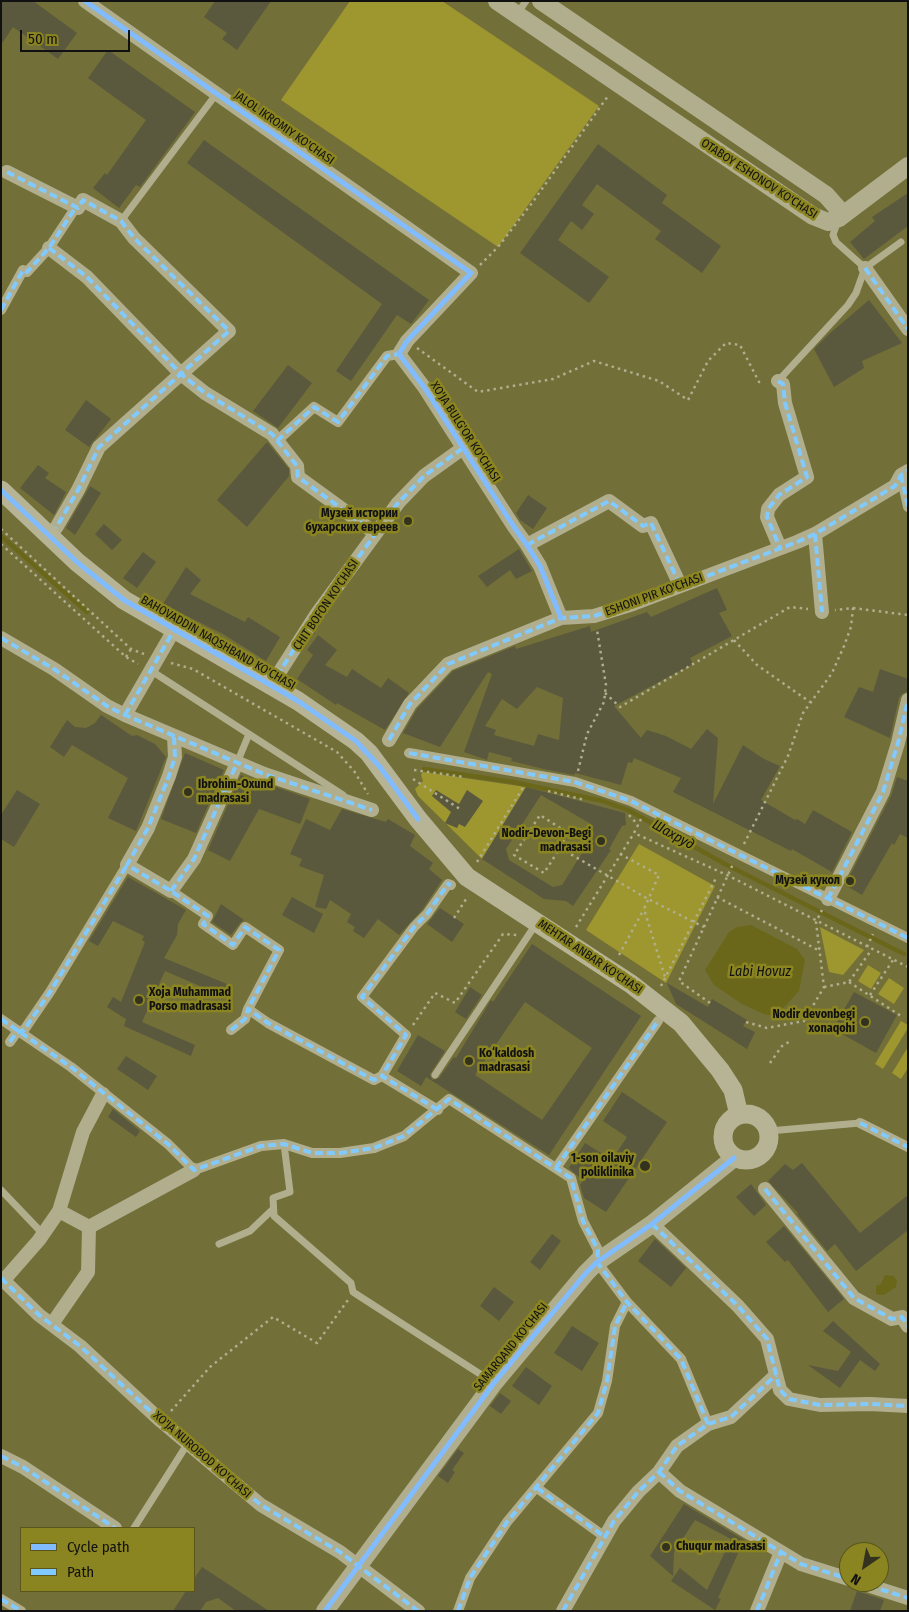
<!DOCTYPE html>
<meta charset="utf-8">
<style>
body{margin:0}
#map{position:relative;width:909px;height:1612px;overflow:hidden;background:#726f39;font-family:"Fira Sans Condensed",sans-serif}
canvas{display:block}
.frame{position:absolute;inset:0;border:2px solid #111;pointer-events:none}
.legend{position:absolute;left:20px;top:1527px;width:175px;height:65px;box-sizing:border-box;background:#8a8421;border:1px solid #5a561b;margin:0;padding:6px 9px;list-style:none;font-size:15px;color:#111}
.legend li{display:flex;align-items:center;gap:10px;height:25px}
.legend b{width:25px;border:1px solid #5a561b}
.north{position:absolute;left:839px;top:1542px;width:50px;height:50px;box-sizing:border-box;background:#8a8421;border:1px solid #5a561b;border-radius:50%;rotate:213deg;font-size:14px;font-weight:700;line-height:20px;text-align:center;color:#111}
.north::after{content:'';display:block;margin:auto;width:18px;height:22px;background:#33321f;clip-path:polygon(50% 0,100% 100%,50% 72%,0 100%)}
.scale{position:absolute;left:20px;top:30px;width:110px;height:22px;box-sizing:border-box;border:2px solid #111;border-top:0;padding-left:6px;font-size:15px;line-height:18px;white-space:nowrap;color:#111;-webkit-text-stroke:4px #8a8421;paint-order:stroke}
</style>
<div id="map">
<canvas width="909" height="1612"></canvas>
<div class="frame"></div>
<ul class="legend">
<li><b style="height:6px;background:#80bcff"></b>Cycle path</li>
<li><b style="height:6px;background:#80caff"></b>Path</li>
</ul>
<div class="north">N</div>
<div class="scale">50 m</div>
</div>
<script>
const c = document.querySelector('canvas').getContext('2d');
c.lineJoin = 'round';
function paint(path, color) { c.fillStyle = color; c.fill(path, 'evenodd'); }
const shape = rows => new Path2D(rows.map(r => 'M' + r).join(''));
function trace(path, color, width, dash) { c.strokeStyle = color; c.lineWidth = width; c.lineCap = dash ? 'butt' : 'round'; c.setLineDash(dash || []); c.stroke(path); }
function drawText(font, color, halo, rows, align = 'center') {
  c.font = font + ' "Fira Sans Condensed",sans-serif'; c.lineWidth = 5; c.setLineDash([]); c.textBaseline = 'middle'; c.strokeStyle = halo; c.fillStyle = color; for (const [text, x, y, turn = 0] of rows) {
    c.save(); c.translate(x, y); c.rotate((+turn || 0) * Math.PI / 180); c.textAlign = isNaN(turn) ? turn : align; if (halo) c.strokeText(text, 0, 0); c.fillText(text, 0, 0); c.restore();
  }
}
const green = shape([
 [350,1,442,1,599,106,498,247,281,100],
 [423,772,526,787,482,859,418,796,415,789,423,781,421,775],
 [639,844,715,886,666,983,586,930],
 [820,927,864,950,843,975,829,972],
 [868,965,881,973,871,989,858,981],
 [889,978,904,988,894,1004,878,994],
 [901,1021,908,1025,908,1028,883,1069,875,1064],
 [908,1047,908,1068,901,1079,892,1073]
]);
const water = shape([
 [751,925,797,949,805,960,799,991,777,1015,766,1015,742,1004,714,985,705,970,729,932,737,927],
 [885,1275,894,1276,897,1281,896,1287,884,1295,879,1295,876,1294,876,1286,881,1284]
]);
const stream = shape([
 [1,536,87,612],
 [424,769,513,782,603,801,630,811,725,864,904,954]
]);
const building = shape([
 [1,1,33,1,77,33,58,59,13,27,1,45],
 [215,1,271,1,237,50,222,39,227,33,204,17],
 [108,50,195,112,140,187,136,185,119,208,93,188,105,173,107,175,146,120,88,78],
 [204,140,429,300,411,324,397,315,351,381,336,371,382,304,187,163],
 [598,144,667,195,662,203,721,246,702,273,655,239,661,231,597,184,582,205,594,214,582,230,571,221,558,240,609,277,589,303,520,253],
 [908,193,908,226,864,259,850,242,875,221,872,217],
 [869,300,902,343,862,361,864,368,834,387,814,349,829,334],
 [288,365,312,383,278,428,253,411],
 [86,400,111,419,89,447,65,430],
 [267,442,289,469,289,476,247,527,217,500],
 [38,465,49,473,45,478,66,492,54,515,20,488],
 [90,486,101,493,75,535,66,528],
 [528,495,547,508,533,529,520,520,516,513],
 [104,524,122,540,112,550,95,534],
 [519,549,532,571,516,579,510,570,487,587,478,576],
 [143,552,156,562,137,588,123,578],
 [186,567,201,580,190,594,245,622,248,617,280,637,266,661,223,634,163,604],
 [717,588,727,610,719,613,732,636,690,658,693,664,614,706,641,738,647,730,666,736,691,749,707,729,718,738,713,804,743,745,764,759,780,766,761,800,795,820,797,819,805,824,813,810,852,832,832,872,792,849,791,851,673,792,681,778,634,758,632,763,628,762,621,785,575,773,574,775,548,770,511,761,512,758,489,752,487,760,464,752,492,674,488,672,440,747,403,733,417,709,453,671,515,646,516,649,590,626,591,632,647,612,651,617],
 [537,687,563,698,559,740,538,734,534,746,494,735,496,730,485,726,502,699,517,709],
 [318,635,337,650,325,665,347,677,352,669,381,688,388,678,409,693,385,730,337,703,336,705,297,679,313,655,307,650],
 [880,669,908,679,908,691,902,694,899,698,890,738,844,717,859,687,873,692],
 [101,715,132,736,137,735,155,744,166,757,136,831,108,818,128,778,72,745,64,757,50,747,67,720,75,727,86,728,95,723],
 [185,753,224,770,196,833,161,819],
 [241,775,271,791,273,786,310,799,300,824,259,809,230,861,208,850],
 [897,777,908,781,908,838,900,834,894,845,892,843,862,895,845,885,891,796],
 [526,787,625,813,626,825,622,826,609,849,611,850,573,906,566,901,544,899,482,859],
 [541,795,591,824,594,834,562,885,553,887,509,860,506,849],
 [17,790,40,804,14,847,1,839,1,815],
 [436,790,459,804,467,790,483,801,465,827,459,824,457,828,445,823,451,812,432,796],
 [342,809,386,822,388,819,415,835,410,846,433,863,429,869,442,880,422,910,399,935,378,919,364,938,353,931,355,927,347,922,351,914,330,900,326,909,315,907,324,875,299,866,302,859,290,854,306,819,330,830],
 [128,877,186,910,178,924,177,935,164,958,227,984,221,995,165,971,142,1022,195,1045,191,1056,124,1026,126,1019,107,1007,113,997,121,1002,145,942,142,940,144,936,113,921,98,946,89,941],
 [292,897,323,914,314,933,282,915],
 [221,904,244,920,240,923,231,935,212,922],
 [440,908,464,924,452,942,427,924],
 [532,944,641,1016,549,1155,426,1077,421,1086,397,1071,418,1035,445,1051,430,1074,432,1080,439,1078,454,1057,456,1058,491,1000,493,1002],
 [525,1002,592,1048,542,1120,475,1075],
 [667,983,708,1007,712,999,747,1020,743,1026,755,1032,747,1049,676,1004],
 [470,987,482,995,466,1019,455,1012],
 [854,992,897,1015,876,1053,833,1029],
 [126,1056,157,1076,148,1090,117,1069],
 [622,1092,667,1122,606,1212,584,1198,580,1185,583,1181,569,1168,585,1143,612,1160,627,1137,603,1121],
 [113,1109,140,1131,136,1137,108,1117],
 [802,1163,860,1233,908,1195,908,1230,856,1271,835,1244,827,1251,797,1214,798,1213,768,1181,785,1164,793,1170],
 [751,1184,766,1205,754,1216,736,1197],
 [784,1226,844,1299,828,1312,788,1260,785,1262,766,1242],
 [552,1234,561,1241,540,1270,530,1262],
 [655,1239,686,1268,671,1287,638,1261],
 [494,1287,514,1302,499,1321,480,1306],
 [833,1321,880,1364,875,1371,860,1360,840,1388,808,1365,838,1371,851,1352,823,1331],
 [572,1326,599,1343,582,1371,554,1353],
 [526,1367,552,1386,539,1405,512,1386],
 [500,1393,511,1401,501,1414,490,1406],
 [458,1449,464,1453,452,1470,455,1472,448,1483,438,1476],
 [684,1504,744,1540,718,1598,721,1599,715,1610,671,1581,680,1568,707,1590,731,1539,695,1520,674,1552,673,1576,650,1556],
 [202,1567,269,1611,236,1611,218,1598,206,1602,200,1611,173,1611,186,1591,194,1591,194,1579],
 [857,1591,884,1600,880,1611,850,1611]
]);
const path = shape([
 [480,265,498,247,532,203,608,96],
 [417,348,478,392,553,379,594,361,659,381,688,400,708,361,726,343,740,345,759,382,764,382],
 [1,529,131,649,144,654],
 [1,544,126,657,138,664],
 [853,608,908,615],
 [734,640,757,665,810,702],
 [126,657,131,649],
 [171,663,193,669,337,752,354,771,368,794],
 [605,693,620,707,790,607,808,609],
 [414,770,464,777],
 [578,771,587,734,604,702,606,685,597,630],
 [413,779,460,809],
 [548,791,585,800],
 [629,815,638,825],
 [641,819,634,833,727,875,908,967],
 [744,844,788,756,803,713,832,673,844,646,851,627,853,608,835,610],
 [560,848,568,833,540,815,514,855,544,873,560,848,648,899,704,927],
 [620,854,659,875,644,909,665,977],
 [477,862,524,786],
 [717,897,820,951],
 [454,918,468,896],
 [576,927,634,833],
 [867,947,873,934],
 [619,955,644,909],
 [849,982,901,1016],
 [661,986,716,878],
 [824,987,849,982,872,949],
 [870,995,893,960],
 [710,1003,679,981,733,864],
 [746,1022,767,1028,804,1021,824,987,816,922,822,910],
 [413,1025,435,993,455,1003,503,934,517,935],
 [770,1063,782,1046,792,1040],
 [171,1411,210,1367,273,1317,317,1343,348,1300]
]);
const service = shape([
 [517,14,526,1],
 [838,220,833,235,836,242,865,268],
 [121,221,217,93],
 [778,381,848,305,856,293,865,268,901,242],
 [150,670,343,795],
 [237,763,249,734],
 [435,1075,536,924],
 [769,1131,860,1123],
 [284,1144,290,1192,273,1198,274,1216,351,1283,353,1292,494,1383],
 [1,1190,43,1234],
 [219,1244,250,1231,272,1210],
 [134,1528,188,1443]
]);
const pedestrian = shape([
 [1,310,23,270,27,272,49,248,76,207],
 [277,441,314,407,338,422,387,356,399,354],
 [901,475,908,507],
 [409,753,575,782,631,801,908,938],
 [171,891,208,916,203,924,233,945,245,927,279,950,248,1009],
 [1,1019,71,1067,168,1144,194,1170,261,1146,284,1144,312,1153,340,1153,374,1148,404,1136,449,1099,571,1178,583,1221,598,1250,597,1262,627,1302,681,1359,708,1424],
 [231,1030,245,1019,248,1009,268,1023,374,1080,382,1076],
 [10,1042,17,1032,24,1030,50,992,127,865],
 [438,1110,382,1076,406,1035,362,997,414,927,427,914,448,884,451,885],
 [860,1123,908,1147],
 [556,1168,658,1021],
 [537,1488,605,1537],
 [1,1599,21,1611],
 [458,1611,470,1578,507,1522,598,1413,607,1381,615,1326,627,1302]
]);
const minor = shape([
 [85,1,471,273,407,341,399,354,424,387,514,527,527,545,540,566,561,618],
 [7,172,78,208,83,200,121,221,134,238,229,331,99,447,78,490,56,528],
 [49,248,87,277,181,374,205,393,272,434,297,466,298,477,375,533],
 [865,268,908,329],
 [778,381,783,384,785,403,807,477,779,495,768,509,767,517,780,548],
 [815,534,822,612],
 [527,545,609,501,643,526,651,523,680,585],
 [1,638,54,669,107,706,125,715,264,774,372,810],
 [277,676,316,615,398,503,424,476,463,448],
 [125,715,174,630],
 [174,737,175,757,169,776,148,828,127,865,171,891,194,859,237,763],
 [389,740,410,704,448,664,561,618,594,616,633,604,797,542,815,534,895,486,901,475,908,471],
 [828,899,883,792,898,743,908,700],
 [765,1189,854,1298,892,1319,902,1317,908,1326],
 [59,1211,89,1227],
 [652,1224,738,1306,767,1339,780,1390,789,1399,820,1405,870,1404,908,1406],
 [1,1278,39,1315,80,1346,161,1421,261,1505,340,1552,418,1611],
 [4,1280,39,1240,59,1211,83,1132,103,1094],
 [52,1324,88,1272,89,1227,194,1170],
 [1,1456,23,1467,115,1528],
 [659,1472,680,1491,801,1564,849,1579],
 [858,1582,908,1598],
 [563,1611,614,1521,638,1492,659,1472,677,1446,708,1424,731,1417,776,1375],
 [757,1611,781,1552]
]);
const tertiary = shape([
 [497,1,813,216,828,222,839,218,908,166],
 [541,1,826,195,841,212,839,218],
 [325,1611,494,1383,586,1273,597,1262,652,1224,734,1158]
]);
const secondary = shape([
 [1,490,77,562,124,600,298,701,356,741,369,753,418,819,467,877,631,984,681,1023,720,1070,733,1090,739,1115],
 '723 1137a23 23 0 1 1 46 0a23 23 0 1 1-46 0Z'
]);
const quiet = shape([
 [7,172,78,208,83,200,121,221,134,238,229,331,99,447,78,490,56,528],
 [49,248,87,277,181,374,205,393,272,434,297,466,298,477,375,533],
 [865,268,908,329],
 [1,310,23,270,27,272,49,248,76,207],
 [778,381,783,384,785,403,807,477,779,495,768,509,767,517,780,548],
 [277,441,314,407,338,422,387,356,399,354],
 [901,475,908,507],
 [815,534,822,612],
 [527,545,609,501,643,526,651,523,680,585],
 [1,638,54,669,107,706,125,715,264,774,372,810],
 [277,676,316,615,398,503,424,476,463,448],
 [125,715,174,630],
 [174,737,175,757,169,776,148,828,127,865,171,891,208,916,203,924,233,945,245,927,279,950,248,1009],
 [389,740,410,704,448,664,561,618,594,616,633,604,797,542,815,534,895,486,901,475,908,471],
 [409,753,575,782,631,801,908,938],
 [171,891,194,859,237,763],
 [828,899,883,792,898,743,908,700],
 [1,1019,71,1067,168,1144,194,1170,261,1146,284,1144,312,1153,340,1153,374,1148,404,1136,449,1099,571,1178,583,1221,598,1250,597,1262,627,1302,681,1359,708,1424],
 [231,1030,245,1019,248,1009,268,1023,374,1080,382,1076],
 [10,1042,17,1032,24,1030,50,992,127,865],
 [438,1110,382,1076,406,1035,362,997,414,927,427,914,448,884,451,885],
 [860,1123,908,1147],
 [556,1168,658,1021],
 [765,1189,854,1298,892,1319,902,1317,908,1326],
 [652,1224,738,1306,767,1339,780,1390,789,1399,820,1405,870,1404,908,1406],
 [1,1278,39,1315,80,1346,161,1421,261,1505,340,1552,418,1611],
 [1,1456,23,1467,115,1528],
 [659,1472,680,1491,801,1564,849,1579],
 [537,1488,605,1537],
 [858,1582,908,1598],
 [1,1599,21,1611],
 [458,1611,470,1578,507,1522,598,1413,607,1381,615,1326,627,1302],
 [563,1611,614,1521,638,1492,659,1472,677,1446,708,1424,731,1417,776,1375],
 [757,1611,781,1552]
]);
const cycleway = shape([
 [85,1,471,273,407,341,399,354,424,387,514,527,527,545,540,566,561,618],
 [1,490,77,562,124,600,298,701,356,741,380,767,418,819],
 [325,1611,494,1383,586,1273,597,1262,652,1224,734,1158]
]);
const markers = [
 [408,521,5,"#33321f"],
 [188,792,5,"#33321f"],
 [601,841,5,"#33321f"],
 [850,881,5,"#33321f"],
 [139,1000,5,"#33321f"],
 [865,1022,5,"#33321f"],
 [469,1061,5,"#33321f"],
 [645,1166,6,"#33321f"],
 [666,1547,5,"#33321f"]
];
const streetNames = [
 ["JALOL IKROMIY KO'CHASI",284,128,35],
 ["OTABOY ESHONOV KO'CHASI",759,179,33],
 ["XO'JA BULG'OR KO'CHASI",465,432,57],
 ["ESHONI PIR KO'CHASI",654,595,-20],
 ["CHIT BOFON KO'CHASI",326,605,-56],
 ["BAHOVADDIN NAQSHBAND KO'CHASI",218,643,30],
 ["MEHTAR ANBAR KO'CHASI",590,957,34],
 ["SAMARQAND KO'CHASI",511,1347,-51],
 ["XO'JA NUROBOD KO'CHASI",202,1455,41]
];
const poiNames = [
 ["Музей истории",398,514],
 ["бухарских евреев",398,528],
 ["Ibrohim-Oxund",198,785,"left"],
 ["madrasasi",198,799,"left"],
 ["Nodir-Devon-Begi",591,834],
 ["madrasasi",591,848],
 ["Музей кукол",840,881],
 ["Xoja Muhammad",149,993,"left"],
 ["Porso madrasasi",149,1007,"left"],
 ["Nodir devonbegi",855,1015],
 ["xonaqohi",855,1029],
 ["Koʻkaldosh",479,1054,"left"],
 ["madrasasi",479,1068,"left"],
 ["1-son oilaviy",634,1159],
 ["poliklinika",634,1173],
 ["Chuqur madrasasi",676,1547,"left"]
];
const waterNames = [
 ["Шахруд",673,835,29],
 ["Labi Hovuz",760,972]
];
paint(green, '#9e962f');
paint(water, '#6b671a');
trace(stream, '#6b671a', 4.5);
paint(building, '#5a593d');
trace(path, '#b0ae8d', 2.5, [2.5, 4]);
trace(service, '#b0ae8d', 7);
trace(pedestrian, '#b0ae8d', 10);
trace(minor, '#b0ae8d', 14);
trace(tertiary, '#b0ae8d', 18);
trace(secondary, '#b6b495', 19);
trace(quiet, '#80caff', 4, [8, 4]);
trace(cycleway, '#80bcff', 5);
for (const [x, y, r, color] of markers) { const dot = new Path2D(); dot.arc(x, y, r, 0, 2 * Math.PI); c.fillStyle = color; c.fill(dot); trace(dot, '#8a8421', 2); }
drawText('12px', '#111', '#8a8421', streetNames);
drawText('bold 12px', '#111', '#8a8421', poiNames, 'right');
drawText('italic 14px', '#111', '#8a8421', waterNames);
</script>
